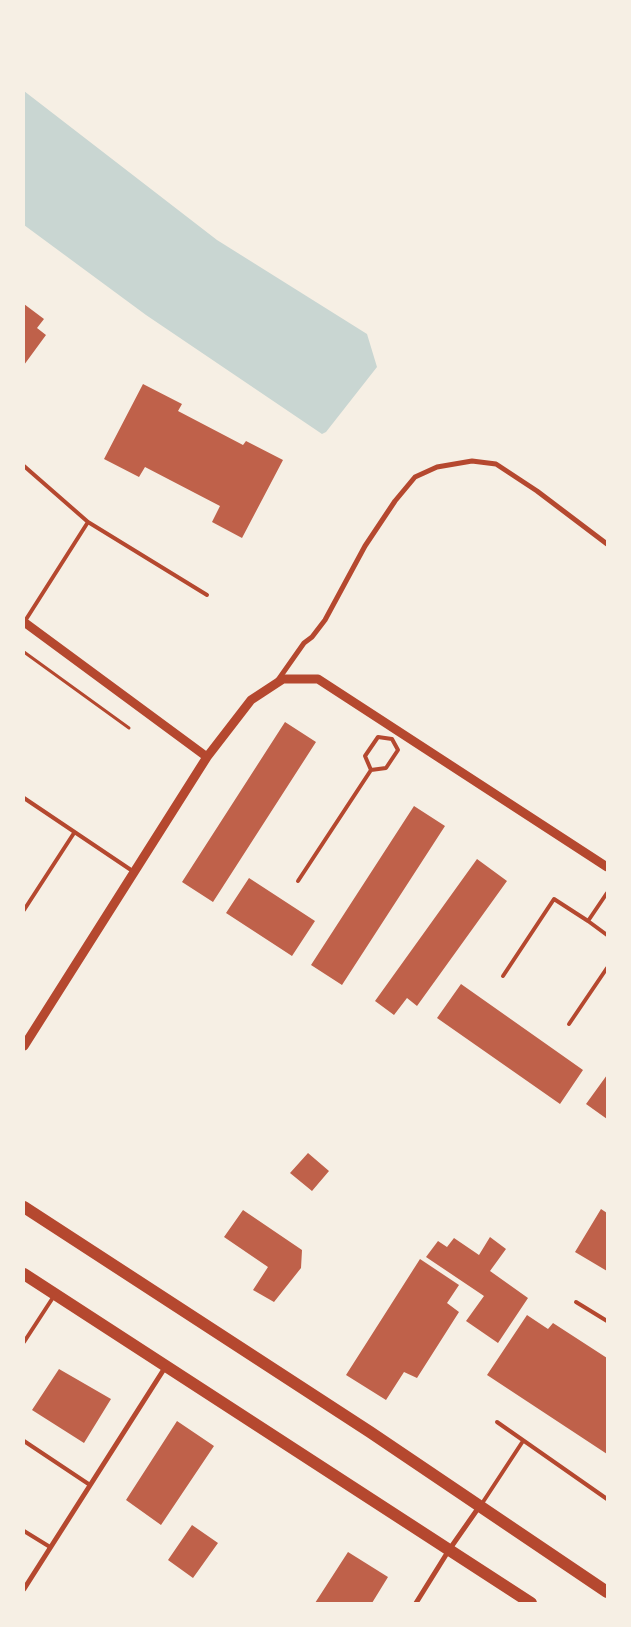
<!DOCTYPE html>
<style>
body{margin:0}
#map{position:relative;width:631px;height:1627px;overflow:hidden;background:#f6efe4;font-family:Jost,sans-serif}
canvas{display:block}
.frame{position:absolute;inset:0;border:25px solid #f6efe4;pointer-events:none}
</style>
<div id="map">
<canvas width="631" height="1627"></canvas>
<div class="frame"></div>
</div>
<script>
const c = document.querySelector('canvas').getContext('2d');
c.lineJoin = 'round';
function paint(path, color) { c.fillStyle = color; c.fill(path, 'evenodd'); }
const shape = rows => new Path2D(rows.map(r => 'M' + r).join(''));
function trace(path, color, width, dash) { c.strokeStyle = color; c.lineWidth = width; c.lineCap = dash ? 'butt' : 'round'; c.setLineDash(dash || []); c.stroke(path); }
const water = shape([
 [24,91,217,240,367,334,377,367,326,432,322,434,146,315,24,225]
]);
const building = shape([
 [24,304,44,319,37,328,46,335,24,365],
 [143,384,182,404,178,411,243,445,246,441,283,460,242,538,212,522,220,506,145,467,139,477,104,459],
 [285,722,316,742,213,902,182,882],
 [414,806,445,826,342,985,311,965],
 [477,859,507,881,417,1006,407,998,394,1015,375,1001],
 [249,878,315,921,292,956,226,913],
 [461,984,583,1070,560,1104,437,1018],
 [607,1075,607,1119,586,1104],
 [308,1153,329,1171,312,1191,290,1173],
 [601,1209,607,1213,607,1271,575,1252],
 [243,1210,302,1250,301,1268,274,1302,253,1290,268,1267,224,1237],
 [490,1237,506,1249,490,1271,528,1298,498,1343,466,1321,484,1296,426,1257,438,1241,447,1247,454,1238,479,1255],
 [420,1259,459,1285,447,1303,459,1312,417,1378,404,1372,386,1400,346,1375],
 [527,1315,548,1329,553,1323,607,1358,607,1454,487,1375],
 [59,1369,111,1399,84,1443,32,1410],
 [177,1421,214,1446,161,1525,126,1500],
 [192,1525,218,1543,193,1578,168,1560],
 [348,1552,388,1577,372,1603,315,1603]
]);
const path = shape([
 [24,652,129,728]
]);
const service = shape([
 [24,466,88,522,207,595],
 [25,621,88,522],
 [378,737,392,739,398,750,386,768,371,770,365,756,378,737],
 [24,798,134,872],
 [298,881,371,770],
 [24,910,74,833],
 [588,921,607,935],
 [503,976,554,899,588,921,607,893],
 [569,1024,607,968],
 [576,1302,607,1321],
 [24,1342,54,1296],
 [497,1422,607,1499],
 [24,1441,90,1485],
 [481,1505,523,1441],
 [24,1531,50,1547]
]);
const minor = shape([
 [278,680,304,643,312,637,325,620,365,546,395,501,415,477,437,467,472,461,496,464,537,491,607,544],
 [24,1589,166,1366],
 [416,1603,449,1550,479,1507]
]);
const tertiary = shape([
 [24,622,207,757],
 [24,1046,207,757,251,700,283,679,318,679,607,867]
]);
const primary = shape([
 [24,1207,370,1432,607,1592],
 [24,1274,531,1603]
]);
paint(water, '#c9d6d2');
paint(building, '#bf614a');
trace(path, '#b5482f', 3);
trace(service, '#b5482f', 4);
trace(minor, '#b5482f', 5);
trace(tertiary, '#b5482f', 9);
trace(primary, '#b5482f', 12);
</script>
